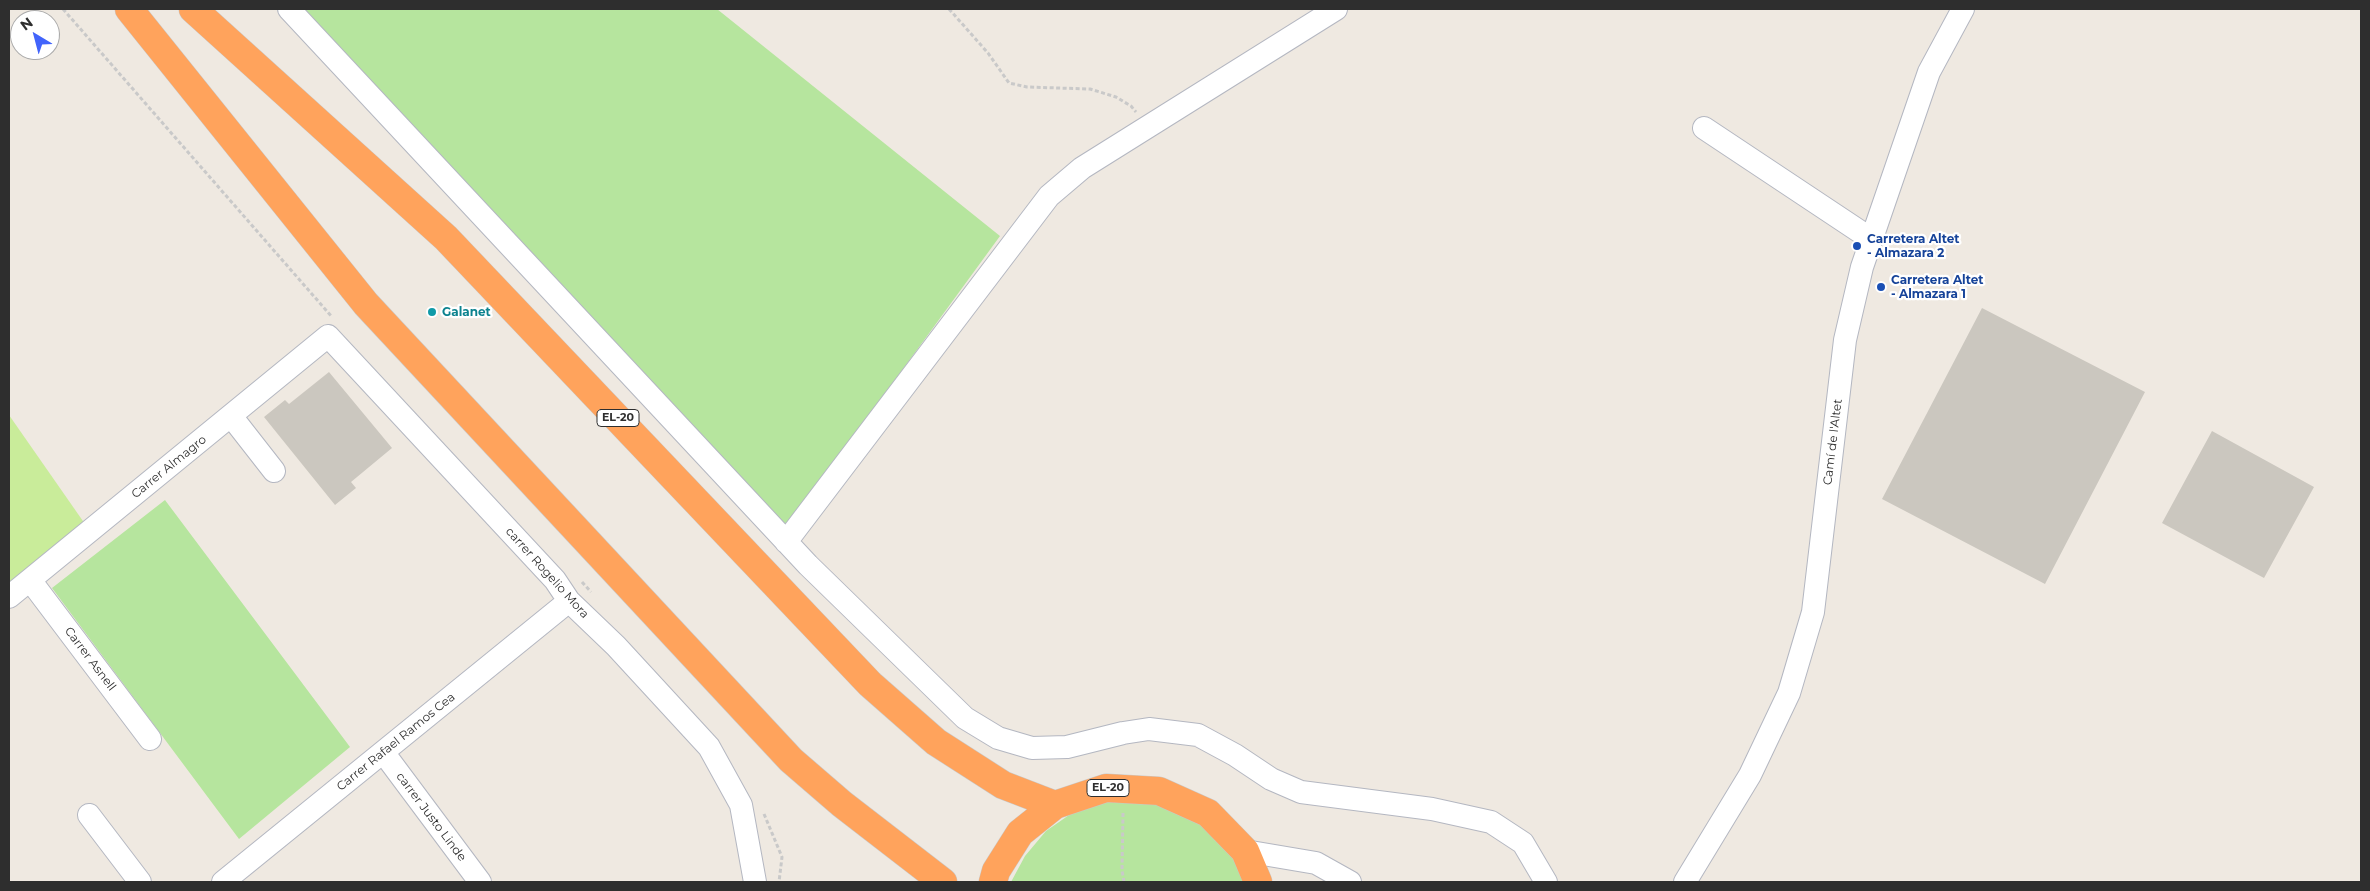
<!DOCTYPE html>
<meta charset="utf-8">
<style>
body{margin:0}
#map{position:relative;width:2370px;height:891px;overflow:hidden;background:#efe9e1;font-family:Montserrat,sans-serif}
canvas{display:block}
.frame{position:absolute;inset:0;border:10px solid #2e2e2e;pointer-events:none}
.north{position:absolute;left:10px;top:10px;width:50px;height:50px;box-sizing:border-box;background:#fff;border:1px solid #ababab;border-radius:50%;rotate:323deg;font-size:14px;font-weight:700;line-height:20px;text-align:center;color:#2e2e2e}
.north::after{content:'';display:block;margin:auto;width:18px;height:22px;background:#4264fb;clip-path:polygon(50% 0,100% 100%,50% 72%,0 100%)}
</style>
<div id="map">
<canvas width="2370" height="891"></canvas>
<div class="frame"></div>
<div class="north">N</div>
</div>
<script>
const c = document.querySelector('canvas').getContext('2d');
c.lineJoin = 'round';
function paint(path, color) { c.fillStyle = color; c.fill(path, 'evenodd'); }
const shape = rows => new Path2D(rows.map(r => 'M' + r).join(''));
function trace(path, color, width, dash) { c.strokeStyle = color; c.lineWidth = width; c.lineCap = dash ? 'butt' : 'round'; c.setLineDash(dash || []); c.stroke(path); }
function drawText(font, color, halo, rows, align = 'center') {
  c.font = font + ' Montserrat,sans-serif'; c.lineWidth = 4.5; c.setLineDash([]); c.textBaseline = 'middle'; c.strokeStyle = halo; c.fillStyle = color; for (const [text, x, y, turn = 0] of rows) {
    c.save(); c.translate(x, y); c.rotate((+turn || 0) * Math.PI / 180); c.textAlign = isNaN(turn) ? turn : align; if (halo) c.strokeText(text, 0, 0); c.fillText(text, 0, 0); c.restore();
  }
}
const green = shape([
 [301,9,717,9,1000,236,787,528],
 [165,500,350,747,239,839,52,588],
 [1133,799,1165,804,1194,816,1238,861,1247,882,1011,882,1025,856,1046,831,1072,813,1102,802]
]);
const pitch = shape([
 [9,415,85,524,9,585]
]);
const building = shape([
 [1982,308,2145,392,2045,584,1882,499],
 [329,372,392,448,351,482,356,488,335,505,264,417,285,400,289,404],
 [2212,431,2314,487,2264,578,2162,523]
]);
const path = shape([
 [63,9,332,317],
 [949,9,988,53,1009,83,1027,87,1090,89,1116,97,1131,106,1136,112],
 [582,582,591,592],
 [1123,813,1122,870,1124,882],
 [764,814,782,857,779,882]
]);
const minor = shape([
 [289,9,808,565,965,718,998,738,1032,748,1067,747,1123,733,1149,729,1198,735,1235,755,1271,779,1301,792,1432,809,1491,822,1523,843,1546,882],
 [1704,128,1871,239],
 [231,416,274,471],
 [786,542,1049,196,1082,168,1336,9],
 [30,580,150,739],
 [9,597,328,336,555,580,569,601,616,646,709,747,741,805,755,882],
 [383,752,480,882],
 [89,815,140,882],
 [1245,851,1316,863,1350,882],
 [223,882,569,601],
 [1685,882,1750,775,1789,693,1813,612,1845,340,1862,267,1929,72,1963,9]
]);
const highway = shape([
 [129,9,366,304,791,760,842,804,943,882],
 [193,9,446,238,870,684,936,742,1003,785,1055,805],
 [993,882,996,871,1020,833,1055,805,1106,788,1159,791,1208,813,1245,851,1258,882]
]);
const markers = [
 [1857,246,5,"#1a4fb4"],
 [1881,287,5,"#1a4fb4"],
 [432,312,5,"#0f9aa8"]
];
const shields = [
 [618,418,42],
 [1108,788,42]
];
const shieldNames = [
 ["EL-20",618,418],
 ["EL-20",1108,788]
];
const transitNames = [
 ["Carretera Altet",1867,239],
 ["- Almazara 2",1867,253],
 ["Carretera Altet",1891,280],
 ["- Almazara 1",1891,294]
];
const cultureNames = [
 ["Galanet",442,312]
];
const streetNames = [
 ["Camí de l'Altet",1833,442,-83],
 ["Carrer Almagro",169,467,-39],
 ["carrer Rogelio Mora",547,573,48],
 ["Carrer Asnell",90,659,53],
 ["Carrer Rafael Ramos Cea",396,742,-39],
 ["carrer Justo Linde",431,817,53]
];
paint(green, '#b6e59e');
paint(pitch, '#c9ec9a');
paint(building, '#cbc7bf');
trace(minor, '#b4b7c1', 24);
trace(highway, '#c9c9c9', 29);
trace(path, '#c9c9c9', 3, [4, 2.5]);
trace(minor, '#fff', 22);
trace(highway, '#ffa35c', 28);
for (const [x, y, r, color] of markers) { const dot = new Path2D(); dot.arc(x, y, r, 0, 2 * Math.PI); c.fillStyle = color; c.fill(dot); trace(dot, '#fff', 2); }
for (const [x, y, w] of shields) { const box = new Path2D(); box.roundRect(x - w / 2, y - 8.5, w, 17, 4); c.fillStyle = '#fff'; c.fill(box); trace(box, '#2e2e2e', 1); }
drawText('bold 11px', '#2e2e2e', null, shieldNames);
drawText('bold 12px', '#164399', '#fff', transitNames, 'left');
drawText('bold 12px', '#0d838f', '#fff', cultureNames, 'left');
drawText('12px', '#2e2e2e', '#fff', streetNames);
</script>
